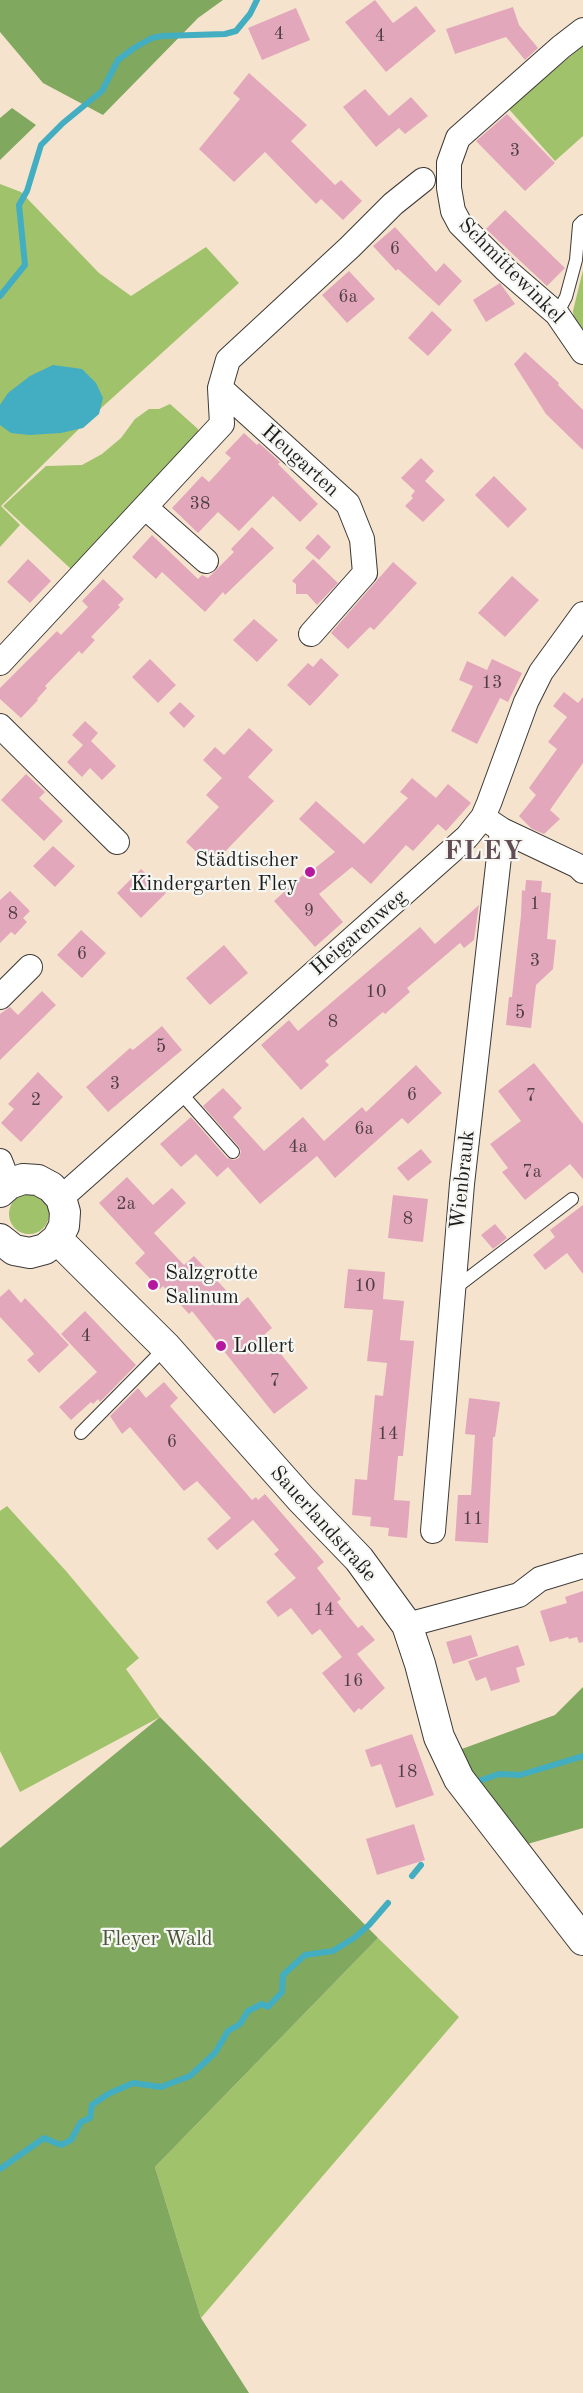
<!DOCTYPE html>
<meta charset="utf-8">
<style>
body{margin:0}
canvas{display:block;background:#f5e3cd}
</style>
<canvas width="583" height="2393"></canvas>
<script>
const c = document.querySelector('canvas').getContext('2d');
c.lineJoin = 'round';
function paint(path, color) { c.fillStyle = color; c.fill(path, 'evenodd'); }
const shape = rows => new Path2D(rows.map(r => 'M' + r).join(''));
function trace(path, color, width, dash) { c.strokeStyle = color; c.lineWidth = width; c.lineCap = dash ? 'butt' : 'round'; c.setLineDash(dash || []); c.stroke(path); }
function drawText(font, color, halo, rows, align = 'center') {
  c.font = font + ' "Old Standard TT",serif'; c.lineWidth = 4.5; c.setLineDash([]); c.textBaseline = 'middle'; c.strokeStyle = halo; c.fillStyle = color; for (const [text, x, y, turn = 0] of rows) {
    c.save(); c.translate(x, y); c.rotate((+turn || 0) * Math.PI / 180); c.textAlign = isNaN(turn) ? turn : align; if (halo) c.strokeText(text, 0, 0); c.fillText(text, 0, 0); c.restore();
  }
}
const green = shape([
 [583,46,583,136,555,161,508,108],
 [0,184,21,192,99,273,131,296,206,247,239,283,88,420,1,506,20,525,0,547],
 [583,270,583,339,574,320,573,311],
 [170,404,198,429,199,438,71,569,3,506,46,466,82,465,102,454,121,438,135,419,149,409,159,409],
 '9 1214a20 20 0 1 1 40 0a20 20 0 1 1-40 0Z',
 [7,1506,66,1571,139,1658,126,1669,160,1717,20,1792,0,1751,0,1511],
 [378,1938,459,2017,201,2318,155,2167]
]);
const forest = shape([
 [0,0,223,0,198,18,103,115,43,83,0,32],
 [12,108,36,125,0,160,0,118],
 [583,1687,583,1828,524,1845,481,1793,459,1750,555,1715],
 [160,1717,378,1938,155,2167,201,2318,249,2393,0,2393,0,1848]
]);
const water = shape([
 [53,365,82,369,96,383,103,398,99,414,83,428,61,433,29,435,11,433,0,425,0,405,8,393,30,376]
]);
const stream = shape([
 [0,296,25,265,19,205,27,191,41,145,63,123,102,91,118,60,134,48,152,38,162,36,225,34,236,31,250,14,257,0],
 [476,1782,499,1774,520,1775,583,1756],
 [412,1876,421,1865],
 [0,2169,44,2138,61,2145,71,2140,81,2122,90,2118,92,2105,108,2094,133,2083,161,2087,190,2076,215,2053,228,2031,240,2024,248,2011,262,2004,268,2007,282,1992,283,1975,305,1955,333,1951,354,1938,369,1925,388,1903]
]);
const building = shape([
 [375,0,393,23,416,6,436,31,386,72,345,22],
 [513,7,519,25,538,48,525,60,506,37,455,54,446,29],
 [296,8,310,40,262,60,248,28],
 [249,73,307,125,291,141,335,185,341,180,362,201,343,220,321,199,316,204,265,152,234,182,199,149,240,99,233,93],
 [365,89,389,116,411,97,428,116,405,134,399,128,376,147,343,107],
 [507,114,555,163,525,191,476,141],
 [505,210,565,268,547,286,486,229],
 [395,227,436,272,444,263,462,281,439,306,398,269,396,271,373,246],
 [349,271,375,299,347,323,322,295],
 [500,283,515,304,486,322,473,300],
 [432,311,452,330,428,356,408,338],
 [525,352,559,383,558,385,583,410,583,450,546,414,514,364],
 [244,433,257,445,259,443,280,462,278,464,318,504,300,522,273,496,239,531,218,512,198,533,172,508,202,476,209,482,231,458,225,453],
 [421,458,434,471,425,481,445,500,423,522,405,506,413,498,411,496,415,491,401,478],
 [494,476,527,509,508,528,475,495],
 [252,527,274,548,225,595,223,592,205,612,162,572,156,579,132,557,152,535,198,579,202,575,208,578,234,552,231,549],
 [318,534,331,547,319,560,305,548],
 [28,559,51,581,30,603,7,582],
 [313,559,338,583,317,605,307,594,296,594,296,584,292,581],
 [393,562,417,583,374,630,370,627,348,649,331,633],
 [512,576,539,600,505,637,478,613],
 [103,579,124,599,118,605,120,607,91,637,95,640,82,654,79,651,45,686,47,688,37,699,38,700,21,718,0,699,0,688,57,631,61,635,88,607,82,601],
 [254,619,278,640,257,662,233,640],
 [321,658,339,675,310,706,287,685,308,663,313,667],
 [150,659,176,685,158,703,132,677],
 [492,659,522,673,508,702,500,698,477,744,451,731,473,686,459,680,467,661,487,670],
 [564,692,578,703,583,697,583,763,550,810,560,819,544,834,532,829,519,816,536,795,529,788,557,749,548,742,567,717,553,706],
 [180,702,195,716,184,728,169,713],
 [85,721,98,733,91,741,116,766,102,780,90,768,82,777,67,762,83,745,72,735],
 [249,728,273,750,248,777,274,801,211,866,186,842,219,807,206,795,222,778,203,760,215,747,224,755],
 [26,774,45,792,39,798,63,821,44,841,1,800],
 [412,778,436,798,448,784,471,803,446,831,438,824,413,851,406,845,371,884,352,867,319,894,343,922,315,947,274,901,303,875,304,877,335,852,299,819,316,801,364,844,408,798,400,792],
 [53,846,75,866,55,887,33,866],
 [141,869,166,893,141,918,117,893],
 [526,880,542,881,541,892,551,893,547,939,556,940,553,969,536,985,531,1028,506,1025,509,997,512,997,521,915,522,890,525,891],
 [10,891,30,911,23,918,27,922,15,935,11,932,0,943,0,900],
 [479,905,474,940,464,948,460,943,407,988,410,992,385,1014,383,1012,325,1061,329,1065,301,1090,261,1045,289,1020,298,1031,420,927,435,944],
 [81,930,106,953,82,978,57,955],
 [224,945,248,973,210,1005,186,978],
 [42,991,56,1005,0,1060,0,1014,10,1007,18,1015],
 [162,1026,182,1050,108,1112,86,1087,130,1048,133,1050],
 [534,1063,583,1124,583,1179,570,1164,525,1200,502,1172,508,1168,490,1144,521,1121,498,1091],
 [416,1065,442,1093,408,1124,402,1118,335,1178,317,1156,260,1204,228,1167,217,1177,196,1154,181,1167,160,1144,191,1117,227,1158,234,1160,239,1158,241,1151,239,1147,203,1106,223,1088,242,1108,233,1117,264,1151,303,1117,324,1141,362,1107,366,1112],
 [38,1072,63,1097,21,1142,1,1123,14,1109,8,1104],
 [421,1149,432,1162,408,1181,397,1168],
 [127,1177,153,1205,172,1188,186,1203,154,1233,184,1265,194,1256,239,1304,248,1297,272,1328,265,1334,308,1388,274,1414,192,1311,189,1314,163,1286,160,1289,135,1263,145,1253,99,1203],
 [393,1195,428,1199,423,1242,388,1238],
 [583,1205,583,1274,567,1253,545,1270,533,1255,555,1237,550,1230],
 [495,1224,507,1238,493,1249,481,1235],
 [348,1269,385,1272,383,1299,404,1301,400,1340,414,1341,403,1456,398,1456,394,1500,410,1501,407,1538,388,1536,389,1528,370,1526,371,1517,352,1515,355,1479,367,1480,375,1395,383,1396,387,1363,367,1361,373,1310,344,1308],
 [9,1289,21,1303,25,1298,69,1345,39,1373,27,1360,34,1354,31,1350,0,1317,0,1297],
 [85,1311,136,1365,100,1402,98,1399,93,1404,91,1402,71,1420,59,1407,97,1372,61,1334],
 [164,1382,178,1398,170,1406,252,1500,256,1497,258,1500,265,1494,324,1562,317,1568,341,1599,337,1602,358,1628,362,1625,375,1640,357,1654,385,1688,361,1710,359,1708,354,1713,322,1673,342,1657,320,1629,312,1635,291,1608,278,1617,266,1602,296,1578,274,1554,279,1550,253,1520,217,1550,207,1539,231,1518,197,1481,184,1491,130,1427,122,1434,110,1416,138,1388,146,1398],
 [469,1398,500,1402,495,1437,493,1437,488,1543,455,1541,458,1495,471,1495,475,1435,465,1434],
 [583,1591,583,1642,579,1643,577,1637,569,1639,568,1637,550,1642,540,1611,567,1603,565,1597],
 [471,1635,478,1656,453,1664,446,1642],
 [518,1645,525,1665,516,1668,520,1682,491,1691,486,1677,476,1681,468,1661],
 [412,1734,434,1795,396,1808,381,1764,371,1767,365,1750],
 [414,1824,425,1860,377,1875,366,1839]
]);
const service = shape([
 [557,314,566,297,576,260,579,225,583,221],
 [179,1091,233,1152],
 [454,1289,572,1199],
 [81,1433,166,1347]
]);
const minor = shape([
 [583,30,561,47,458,138,449,163,449,188,453,211,460,224,506,270,557,314,583,352],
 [220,388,348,504,362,539,365,573,311,634],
 [145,507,206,561],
 [0,663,222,424,220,388,228,360,350,247,393,204,423,180],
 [0,726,117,842],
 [490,822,502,830,578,866,583,871],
 [0,997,30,967],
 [0,1161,9,1184],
 [61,1198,467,837,483,817,489,803,526,702,541,672,583,614],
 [433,1531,462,1184,502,830],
 [407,1625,519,1595,540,1579,583,1566]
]);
const tertiary = shape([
 [0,1192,9,1184,23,1179,38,1180,51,1187,61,1198,65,1212,64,1226,57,1239,45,1249,30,1253,14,1250,0,1239],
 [57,1239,166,1347,301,1499,359,1559,407,1625,420,1664,439,1737,459,1779,583,1940]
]);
const markers = [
 [310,872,6,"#b5179e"],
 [153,1285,6,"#b5179e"],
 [221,1346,6,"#b5179e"]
];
const numberNames = [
 ["4",279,34],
 ["4",380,36],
 ["3",515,151],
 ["6",395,249],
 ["6a",348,297],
 ["38",200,504],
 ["13",492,683],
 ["1",535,904],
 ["9",309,911],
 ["8",13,914],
 ["6",82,954],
 ["3",535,961],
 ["10",376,992],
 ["5",520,1013],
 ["8",333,1022],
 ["5",161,1047],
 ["3",115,1084],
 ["6",412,1095],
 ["7",531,1096],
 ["2",36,1100],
 ["6a",364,1129],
 ["4a",298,1147],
 ["7a",532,1172],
 ["2a",126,1204],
 ["8",408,1219],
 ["10",365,1286],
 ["4",86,1336],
 ["7",275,1381],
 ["14",388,1434],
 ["6",172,1442],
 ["11",473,1519],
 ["14",324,1610],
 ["16",353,1681],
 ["18",407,1772]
];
const streetNames = [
 ["Schmittewinkel",511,271,45],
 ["Heugarten",300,461,42],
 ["Heigarenweg",359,933,-41],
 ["Wienbrauk",463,1180,-84],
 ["Sauerlandstraße",323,1524,48]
];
const poiNames = [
 ["Städtischer",298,860,"right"],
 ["Kindergarten Fley",298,884,"right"],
 ["Salzgrotte",165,1273],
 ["Salinum",165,1297],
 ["Lollert",233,1346]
];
const parkNames = [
 ["Fleyer Wald",157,1939]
];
const districtNames = [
 ["FLEY",484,852]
];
paint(green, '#a0c26b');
paint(forest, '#80a85f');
paint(water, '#43adc2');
trace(stream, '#43adc2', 6);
paint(building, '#e3a7bc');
trace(service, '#3d3a37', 14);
trace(minor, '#3d3a37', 26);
trace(tertiary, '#3d3a37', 32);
trace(service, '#fff', 12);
trace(minor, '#fff', 24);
trace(tertiary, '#fff', 30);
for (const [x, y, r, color] of markers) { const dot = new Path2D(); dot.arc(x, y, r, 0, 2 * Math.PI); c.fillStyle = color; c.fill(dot); trace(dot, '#f6f6f2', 2); }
drawText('18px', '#4e3f44', null, numberNames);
drawText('21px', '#1c1c1c', '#f6f6f2', streetNames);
drawText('21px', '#1c1c1c', '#f6f6f2', poiNames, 'left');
drawText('21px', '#4a5638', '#f6f6f2', parkNames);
c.letterSpacing = '1.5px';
drawText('bold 27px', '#624d54', '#f6f6f2', districtNames);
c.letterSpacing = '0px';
</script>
